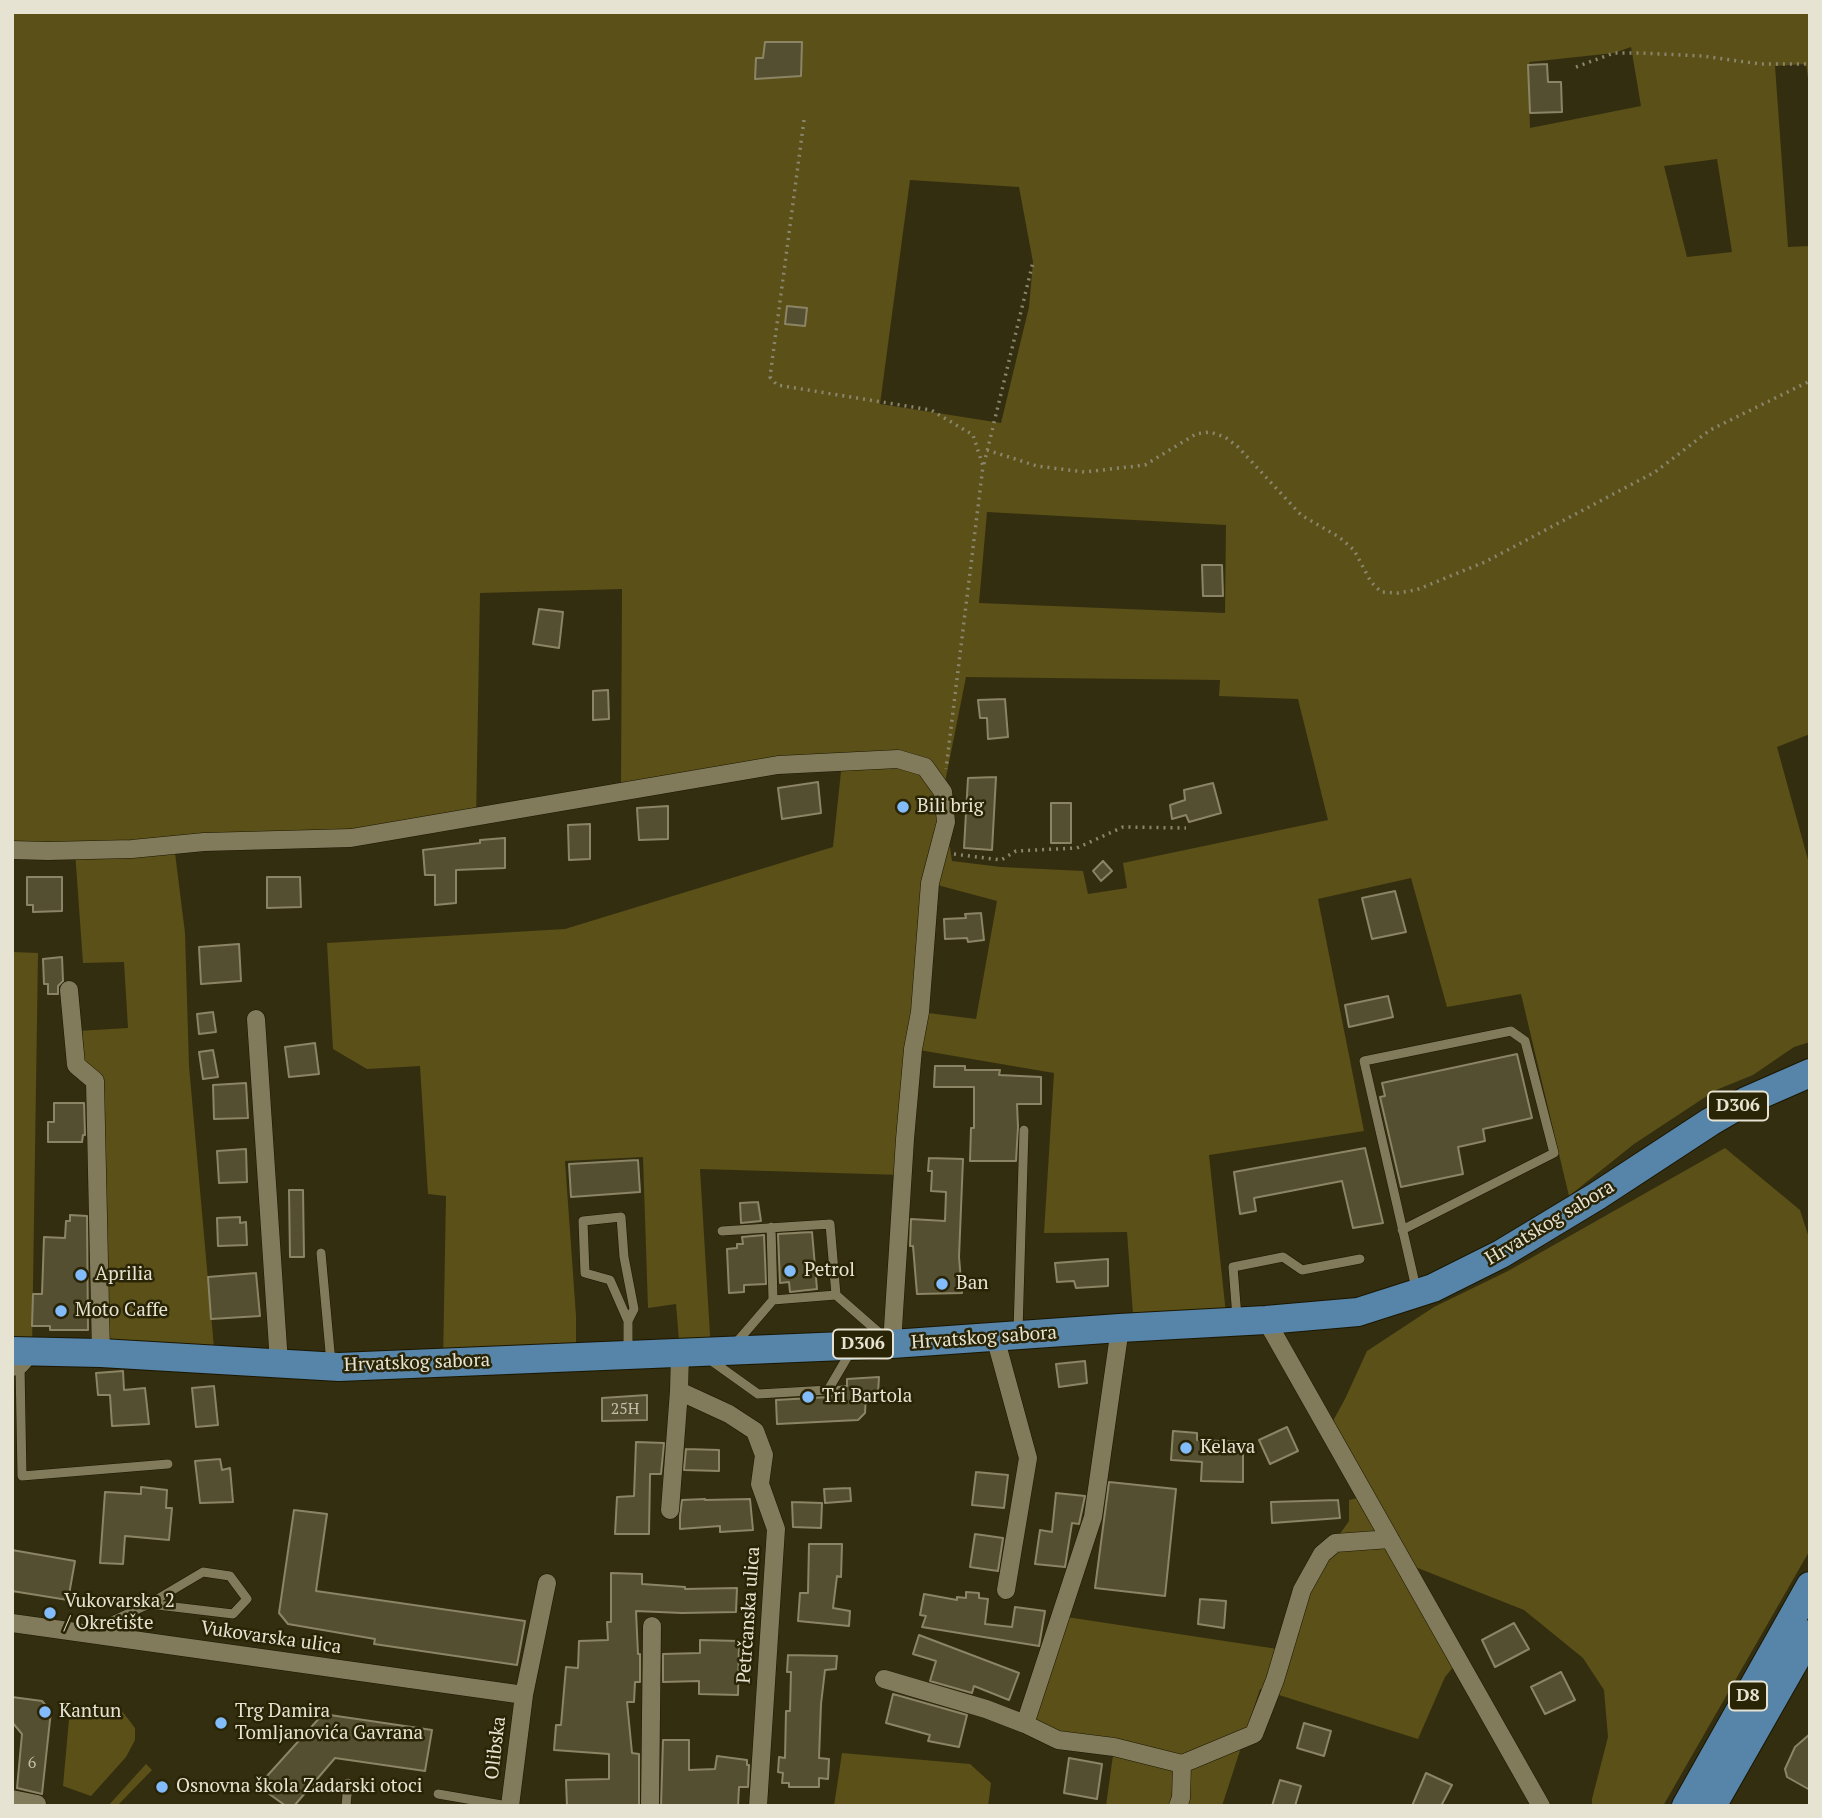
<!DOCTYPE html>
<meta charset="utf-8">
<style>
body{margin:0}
#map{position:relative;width:1822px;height:1818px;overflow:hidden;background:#342e10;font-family:"PT Serif",serif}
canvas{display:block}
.frame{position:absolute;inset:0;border:14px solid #e6e3d2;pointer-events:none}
</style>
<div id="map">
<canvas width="1822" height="1818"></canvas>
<div class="frame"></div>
</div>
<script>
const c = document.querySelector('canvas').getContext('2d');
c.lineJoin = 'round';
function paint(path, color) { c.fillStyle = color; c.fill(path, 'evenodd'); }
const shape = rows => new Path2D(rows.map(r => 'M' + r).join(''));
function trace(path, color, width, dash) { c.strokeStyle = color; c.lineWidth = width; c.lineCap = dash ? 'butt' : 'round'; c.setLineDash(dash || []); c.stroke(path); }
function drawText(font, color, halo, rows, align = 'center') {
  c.font = font + ' "PT Serif",serif'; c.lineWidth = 5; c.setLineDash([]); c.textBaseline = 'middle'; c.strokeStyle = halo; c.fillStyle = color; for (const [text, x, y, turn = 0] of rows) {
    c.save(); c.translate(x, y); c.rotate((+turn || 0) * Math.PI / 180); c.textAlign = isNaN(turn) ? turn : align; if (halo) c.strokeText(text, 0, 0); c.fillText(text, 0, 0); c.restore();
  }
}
const green = shape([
 [12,12,1810,12,1810,92,1806,64,1775,66,1788,247,1810,246,1810,734,1777,747,1810,867,1810,1042,1794,1047,1753,1075,1716,1090,1634,1144,1569,1196,1521,994,1447,1007,1411,878,1318,899,1364,1131,1209,1155,1227,1323,1134,1328,1127,1232,1044,1233,1054,1073,913,1049,903,1175,700,1169,711,1352,680,1353,676,1304,648,1308,643,1157,565,1161,576,1316,576,1357,443,1362,446,1196,428,1194,420,1066,367,1069,333,1049,327,943,565,929,833,847,842,762,621,789,622,589,480,593,476,820,174,845,185,933,189,1066,215,1359,101,1353,99,1078,79,1065,77,1031,128,1028,124,962,83,963,75,851,12,850],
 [1631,47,1641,106,1530,128,1528,65,1530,62,1614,53],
 [1717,159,1732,252,1687,257,1664,166],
 [910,180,1019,187,1033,262,1029,307,1001,423,880,404],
 [987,512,1226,525,1225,613,979,603],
 [966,677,1220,680,1219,696,1298,699,1328,820,1123,863,1127,888,1088,894,1083,871,1001,867,952,861,946,822,943,792],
 [930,883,997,901,976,1019,920,1012],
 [12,952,38,953,32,1351,12,1351],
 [1725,1148,1800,1210,1810,1241,1810,1550,1663,1806,1592,1806,1592,1799,1608,1737,1604,1690,1583,1658,1524,1610,1405,1563,1459,1660,1445,1677,1418,1739,1260,1689,1222,1806,1106,1806,1114,1748,1025,1724,1060,1616,1284,1650,1309,1578,1349,1521,1349,1500,1366,1496,1328,1430,1345,1399,1367,1351,1434,1307,1508,1271],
 [70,1708,92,1713,104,1709,122,1711,135,1728,135,1740,126,1757,91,1796,63,1786],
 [842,1753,970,1764,991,1783,988,1806,834,1806],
 [146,1764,152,1770,119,1804,121,1806,108,1806]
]);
const building = shape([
 [765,42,802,42,801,76,755,79,756,58,763,58,765,42],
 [1547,64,1548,82,1561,82,1562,112,1530,113,1528,65,1547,64],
 [787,306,807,308,805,326,785,324,787,306],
 [1202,565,1222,565,1223,596,1203,596,1202,565],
 [539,609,563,612,559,648,533,644,539,609],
 [608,690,609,719,593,720,593,691,608,690],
 [1005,699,1008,737,988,739,987,718,980,718,978,700,1005,699],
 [996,777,992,850,964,848,968,778,996,777],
 [818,782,821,813,782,819,778,788,818,782],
 [1213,783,1221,813,1189,822,1186,815,1172,819,1170,805,1185,800,1184,790,1213,783],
 [1051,803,1071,803,1071,843,1051,843,1051,803],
 [668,806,668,839,639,840,637,808,668,806],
 [590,824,590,859,569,860,568,825,590,824],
 [505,838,505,868,456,870,456,903,435,905,435,875,425,875,423,850,480,843,480,840,505,838],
 [1103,861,1112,871,1101,881,1093,871,1103,861],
 [27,877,62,877,62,911,33,912,33,905,27,905,27,877],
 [267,877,300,877,301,907,267,908,267,877],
 [1395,891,1406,932,1372,939,1362,898,1395,891],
 [981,913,984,940,968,942,967,938,945,939,944,919,966,918,965,914,981,913],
 [239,944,241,981,201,984,199,947,239,944],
 [62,957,63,981,58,986,58,994,48,994,48,984,44,984,43,959,62,957],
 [1388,996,1393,1017,1349,1027,1345,1005,1388,996],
 [213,1012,216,1032,199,1034,197,1014,213,1012],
 [315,1043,319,1074,289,1077,285,1047,315,1043],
 [213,1050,218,1077,203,1079,199,1052,213,1050],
 [1517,1054,1532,1118,1483,1129,1485,1141,1458,1147,1463,1174,1401,1187,1380,1097,1385,1096,1382,1083,1517,1054],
 [935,1066,965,1066,965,1070,1000,1070,999,1075,1041,1077,1041,1104,1017,1104,1018,1127,1016,1161,970,1161,971,1128,974,1128,974,1087,934,1087,935,1066],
 [246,1083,248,1118,214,1119,213,1085,246,1083],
 [54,1103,84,1103,85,1135,83,1135,82,1142,48,1142,48,1122,54,1122,54,1103],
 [1365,1148,1383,1223,1353,1228,1342,1181,1254,1198,1256,1211,1240,1214,1234,1172,1365,1148],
 [246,1149,247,1182,219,1183,217,1151,246,1149],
 [929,1158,963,1159,959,1257,962,1293,917,1294,913,1246,910,1246,911,1219,945,1221,946,1192,931,1191,932,1171,928,1171,929,1158],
 [638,1160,640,1192,571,1197,569,1164,638,1160],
 [289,1190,303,1190,304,1257,290,1257,289,1190],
 [758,1202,761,1221,741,1223,740,1203,758,1202],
 [70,1215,87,1216,88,1330,50,1330,50,1326,32,1326,33,1294,42,1294,44,1237,65,1238,66,1221,70,1221,70,1215],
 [240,1217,240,1223,246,1222,247,1245,218,1246,217,1218,240,1217],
 [812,1232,817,1289,790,1292,789,1282,780,1283,778,1234,812,1232],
 [764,1235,766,1284,744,1285,744,1292,729,1293,727,1249,737,1248,737,1244,743,1244,742,1237,764,1235],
 [1108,1259,1108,1286,1076,1288,1074,1281,1057,1282,1055,1263,1108,1259],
 [256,1273,260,1316,211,1319,208,1277,256,1273],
 [1085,1361,1087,1383,1059,1387,1056,1364,1085,1361],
 [123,1371,124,1390,145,1388,149,1424,112,1426,110,1395,98,1395,96,1373,123,1371],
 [879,1377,878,1394,866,1395,865,1413,858,1420,777,1424,776,1400,829,1397,834,1394,838,1387,847,1386,847,1379,879,1377],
 [214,1386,218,1425,196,1427,192,1388,214,1386],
 [647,1395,647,1420,602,1421,602,1398,647,1395],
 [1287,1427,1298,1451,1270,1464,1259,1440,1287,1427],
 [1173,1431,1197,1433,1197,1440,1243,1442,1243,1482,1201,1481,1202,1462,1171,1460,1173,1431],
 [636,1442,664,1443,661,1474,650,1474,649,1534,615,1534,617,1497,634,1496,636,1442],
 [686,1449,719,1450,719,1471,684,1470,686,1449],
 [220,1459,222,1470,230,1468,233,1502,200,1503,195,1461,220,1459],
 [976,1472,1008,1475,1004,1508,972,1505,976,1472],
 [1109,1482,1176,1489,1165,1596,1095,1588,1109,1482],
 [141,1487,167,1490,166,1508,172,1508,169,1540,125,1536,123,1564,100,1563,105,1492,141,1494,141,1487],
 [850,1488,851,1501,825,1503,824,1489,850,1488],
 [1056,1493,1085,1496,1079,1524,1072,1523,1065,1567,1035,1564,1040,1530,1052,1532,1056,1493],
 [705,1499,705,1500,750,1499,753,1530,720,1532,720,1526,680,1529,680,1516,682,1500,705,1499],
 [1338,1500,1340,1518,1272,1523,1271,1502,1338,1500],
 [792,1502,822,1503,821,1528,793,1527,792,1502],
 [294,1510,327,1514,316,1591,525,1621,517,1665,374,1644,375,1639,288,1624,279,1613,294,1510],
 [975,1534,1003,1538,998,1571,970,1567,975,1534],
 [809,1544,842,1544,841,1577,837,1576,833,1608,850,1611,849,1626,798,1621,800,1593,808,1593,809,1544],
 [12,1550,75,1561,68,1600,12,1591,12,1550],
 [611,1573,642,1574,642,1584,685,1587,685,1589,737,1588,736,1612,682,1613,636,1611,638,1654,640,1654,640,1682,635,1682,634,1702,627,1702,632,1753,639,1754,639,1806,567,1806,566,1780,609,1779,609,1754,554,1750,556,1725,561,1725,566,1667,578,1668,579,1641,608,1640,607,1622,611,1622,611,1573],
 [966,1592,979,1593,979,1598,988,1599,985,1624,1012,1627,1015,1607,1045,1611,1039,1646,922,1627,926,1616,920,1615,924,1594,957,1600,957,1597,966,1598,966,1592],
 [1200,1599,1226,1601,1224,1628,1198,1624,1200,1599],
 [1514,1623,1529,1649,1495,1667,1482,1640,1514,1623],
 [919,1635,1019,1673,1009,1700,974,1686,972,1693,930,1681,936,1661,913,1654,919,1635],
 [700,1640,739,1641,738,1695,699,1694,699,1681,663,1682,663,1654,700,1653,700,1640],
 [788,1655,837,1656,836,1669,825,1670,821,1704,819,1758,829,1759,828,1779,819,1778,819,1787,789,1787,789,1783,782,1783,783,1773,778,1772,779,1757,785,1758,786,1711,790,1711,791,1672,787,1672,788,1655],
 [1561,1672,1575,1700,1545,1714,1531,1687,1561,1672],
 [893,1694,967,1715,959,1747,928,1741,930,1735,886,1723,893,1694],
 [12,1697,42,1701,51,1711,42,1794,17,1788,22,1734,12,1722,12,1697],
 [323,1714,432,1730,425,1771,335,1758,294,1806,286,1806,258,1786,323,1714],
 [1304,1723,1331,1731,1324,1756,1297,1748,1304,1723],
 [1810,1734,1810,1790,1787,1777,1785,1769,1795,1747,1810,1734],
 [663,1740,689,1740,689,1770,715,1769,717,1756,747,1760,747,1765,749,1765,748,1787,739,1787,738,1806,661,1806,663,1740],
 [1069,1758,1102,1764,1097,1799,1064,1793,1069,1758],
 [1426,1773,1452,1785,1441,1806,1412,1806,1426,1773],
 [1280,1780,1301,1786,1295,1806,1272,1806,1280,1780]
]);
const path = shape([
 [1576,67,1614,53,1641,53,1702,56,1760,64,1806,64,1810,66],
 [804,120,770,377,777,385,931,410,973,435,983,466,946,769],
 [987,450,1037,466,1085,472,1145,465,1196,434,1210,432,1225,437,1238,447,1301,515,1339,537,1354,550,1371,582,1381,592,1398,593,1416,590,1485,562,1655,472,1710,430,1810,381],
 [984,464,1033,262],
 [954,854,1001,860,1016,851,1077,848,1123,827,1186,828]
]);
const lane = shape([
 [771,1227,773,1300],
 [1402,1230,1554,1153,1525,1041,1511,1031,1364,1061,1416,1288],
 [722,1231,830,1224,836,1295],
 [321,1253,331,1363],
 [1237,1317,1233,1267,1283,1257,1302,1270,1360,1259],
 [628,1321,610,1280,585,1273,583,1221,621,1217,624,1257,634,1309,628,1321,628,1350],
 [1018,1331,1024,1130],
 [736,1343,773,1300,836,1295,885,1338],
 [709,1359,758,1394,828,1390,851,1351],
 [20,1365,22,1476,168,1464],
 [90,1631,149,1604,203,1572,230,1576,247,1599,233,1614,149,1604],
 [438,1794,508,1806],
 [346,1806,348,1783]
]);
const street = shape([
 [12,850,48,851,132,849,204,842,351,838,778,765,898,759,925,767,943,792,946,822,930,883,920,1012,913,1049,905,1139,892,1344],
 [69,990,76,1065,95,1081,101,1353],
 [256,1019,279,1363],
 [1266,1320,1541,1806],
 [1120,1328,1093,1517,1025,1724,1058,1740,1114,1747,1182,1764,1181,1798,1178,1806],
 [995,1337,1028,1458,1006,1590],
 [680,1353,679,1391,729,1414,755,1431,764,1455,760,1484,776,1529,758,1806],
 [12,1367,20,1365,32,1351],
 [670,1510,679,1391],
 [12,1623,524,1695],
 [884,1679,986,1709,1025,1724],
 [1182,1764,1254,1734,1275,1680,1302,1590,1322,1554,1335,1543,1390,1539],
 [12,1799,37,1804],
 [510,1806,524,1695,547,1583],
 [650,1806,652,1626]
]);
const primary = shape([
 [12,1351,101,1353,339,1367,892,1344,1120,1328,1266,1320,1358,1312,1433,1288,1501,1254,1597,1196,1710,1122,1746,1101,1810,1073],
 [1686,1806,1810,1586],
 [1712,1806,1810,1634]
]);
const markers = [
 [903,807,7,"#82bcfa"],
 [790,1271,7,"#82bcfa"],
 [81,1275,7,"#82bcfa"],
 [942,1284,7,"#82bcfa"],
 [61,1311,7,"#82bcfa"],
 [808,1397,7,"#82bcfa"],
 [1186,1448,7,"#82bcfa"],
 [50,1613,7,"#82bcfa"],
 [45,1712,7,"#82bcfa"],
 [221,1723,7,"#82bcfa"],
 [162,1787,7,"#82bcfa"]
];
const numberNames = [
 ["25H",625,1409],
 ["6",32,1763]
];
const shields = [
 [1738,1106,60],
 [863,1344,60],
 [1748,1696,38]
];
const shieldNames = [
 ["D306",1738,1106],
 ["D306",863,1344],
 ["D8",1748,1696]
];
const poiNames = [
 ["Bili brig",917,807],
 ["Petrol",804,1271],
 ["Aprilia",95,1275],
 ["Ban",956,1284],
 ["Moto Caffe",75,1311],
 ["Tri Bartola",822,1397],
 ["Kelava",1200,1448],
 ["Vukovarska 2",64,1602],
 ["/ Okretište",64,1624],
 ["Kantun",59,1712],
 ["Trg Damira",235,1712],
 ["Tomljanovića Gavrana",235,1734],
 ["Osnovna škola Zadarski otoci",176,1787]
];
const streetNames = [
 ["Hrvatskog sabora",1550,1223,-31],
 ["Hrvatskog sabora",984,1338,-4],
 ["Hrvatskog sabora",417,1363,-2],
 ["Petrčanska ulica",749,1615,-86],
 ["Vukovarska ulica",271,1638,8],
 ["Olibska",496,1748,-83]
];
paint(green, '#5b5018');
paint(building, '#554f31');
trace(building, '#8b8565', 2);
trace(lane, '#1b1600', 10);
trace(street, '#1b1600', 19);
trace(primary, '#1b1600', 30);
trace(path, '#8a866e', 3.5, [2, 5]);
trace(lane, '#817b5b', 9);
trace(street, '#817b5b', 18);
trace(primary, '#5685a9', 28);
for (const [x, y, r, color] of markers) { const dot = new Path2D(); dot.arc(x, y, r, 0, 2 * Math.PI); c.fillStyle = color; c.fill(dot); trace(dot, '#2a2406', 2.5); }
drawText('16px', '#c2beaa', null, numberNames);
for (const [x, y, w] of shields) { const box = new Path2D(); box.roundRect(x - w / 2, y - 14.5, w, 29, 5); c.fillStyle = '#2a2406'; c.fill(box); trace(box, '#e6e3d2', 2); }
drawText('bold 18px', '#e6e3d2', null, shieldNames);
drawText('19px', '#e6e3d2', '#2a2406', poiNames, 'left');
drawText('19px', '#e6e3d2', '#2a2406', streetNames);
</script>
